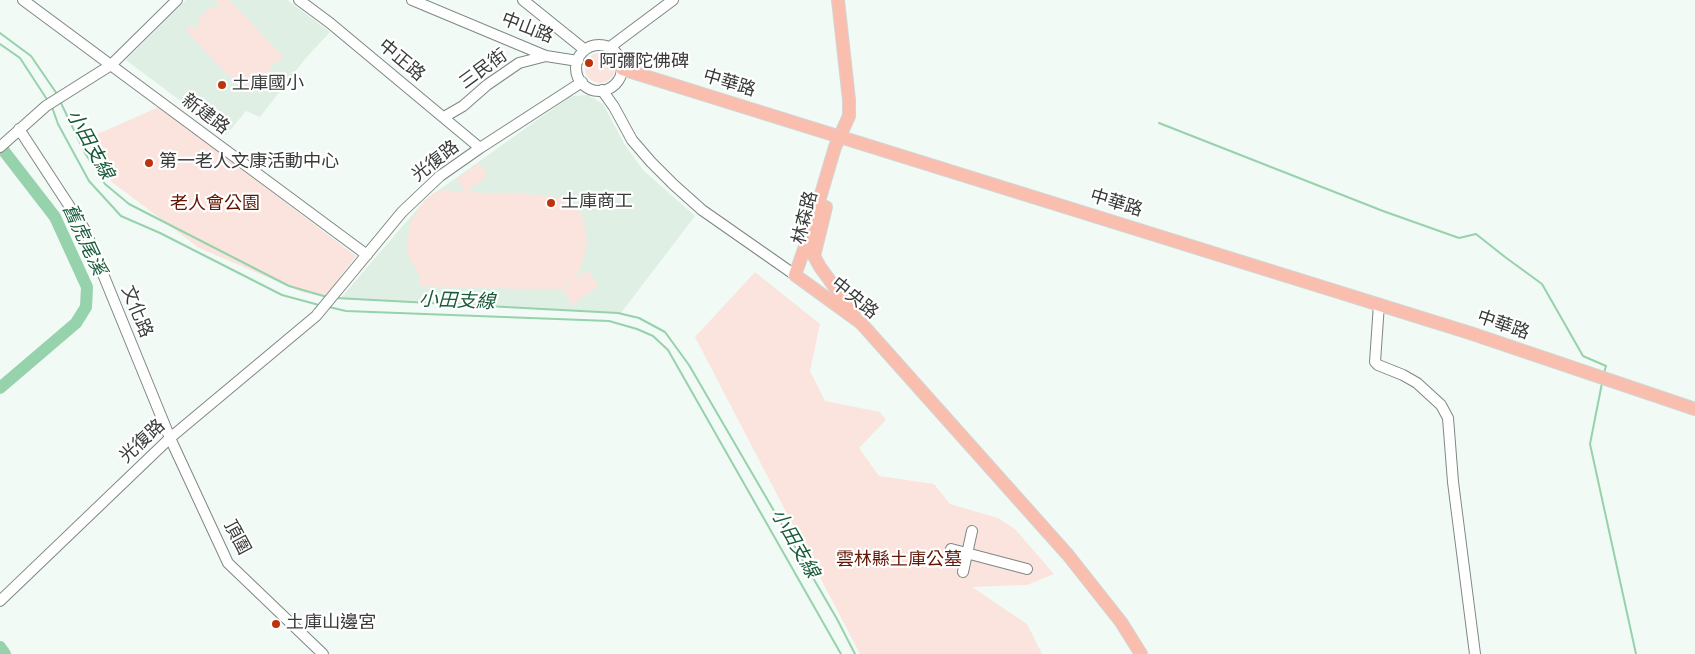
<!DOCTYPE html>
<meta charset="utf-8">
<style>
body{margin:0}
canvas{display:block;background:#f1faf4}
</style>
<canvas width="1695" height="654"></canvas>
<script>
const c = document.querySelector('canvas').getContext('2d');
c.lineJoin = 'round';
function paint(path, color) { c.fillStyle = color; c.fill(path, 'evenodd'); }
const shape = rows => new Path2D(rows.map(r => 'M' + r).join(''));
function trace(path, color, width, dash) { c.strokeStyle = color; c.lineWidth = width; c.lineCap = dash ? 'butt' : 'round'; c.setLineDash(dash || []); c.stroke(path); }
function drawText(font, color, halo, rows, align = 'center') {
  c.font = font + ' Jost,"Noto Sans TC",sans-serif'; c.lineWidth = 4.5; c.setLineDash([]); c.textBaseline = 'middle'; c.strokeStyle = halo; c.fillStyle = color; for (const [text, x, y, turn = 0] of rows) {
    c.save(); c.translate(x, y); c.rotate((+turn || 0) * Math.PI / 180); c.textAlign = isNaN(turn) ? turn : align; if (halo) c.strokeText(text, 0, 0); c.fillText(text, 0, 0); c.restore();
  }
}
const built = shape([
 [186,0,287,0,330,32,305,59,260,117,246,111,226,135,126,60],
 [588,95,603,104,625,145,643,170,695,216,621,313,340,299,425,200,571,96]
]);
const green = shape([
 [217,0,229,0,284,57,276,64,273,61,270,71,259,81,249,84,252,87,245,93,186,31,191,25,196,30,200,17,205,12,211,8,220,7,216,2],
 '585 68a15 15 0 1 1 30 0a15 15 0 1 1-30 0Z',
 [159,107,356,256,325,297,302,292,199,248,112,182,86,139],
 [479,163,488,176,466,192,549,195,559,198,574,205,582,216,585,227,587,239,586,250,579,272,574,280,563,286,563,289,588,270,598,286,572,305,563,290,419,286,419,274,408,256,407,245,410,223,419,207,425,200,435,192,444,190,465,192,457,179],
 [755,272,820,324,810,371,825,401,880,412,886,420,859,448,879,476,934,484,950,504,998,518,1015,529,1054,574,1027,585,972,587,1027,624,1042,654,860,654,695,337]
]);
const stream = shape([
 [0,33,31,56,57,94],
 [0,44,20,58,48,101],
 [60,101,85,153,105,184,129,204,289,286,327,297],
 [52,107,58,124,89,181,121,216,160,233,282,295,319,305],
 [1159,123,1383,211,1459,238,1476,234,1505,257,1542,284,1583,356,1606,366,1604,373],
 [336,298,618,313,639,318,665,332,689,365,837,619,855,654],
 [329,307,346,311,609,321,637,329,653,336,668,350,841,654],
 [1602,383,1590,444,1636,654]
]);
const river = shape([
 [0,146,55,217,87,287,86,307,76,323,0,388],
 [0,647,5,654]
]);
const minor = shape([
 [23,0,367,255],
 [299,0,330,23,480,148],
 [412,0,546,56,578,61],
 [523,0,585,50],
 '576 68a23 23 0 1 1 46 0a23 23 0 1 1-46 0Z',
 [610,47,673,0],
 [602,90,614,107,632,140,651,162,674,185,702,210,795,275],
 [444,117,463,106,487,85,519,63,546,56],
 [19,129,85,230,170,438,228,563,323,654],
 [0,147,46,106,111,65,177,0],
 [1379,304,1375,362,1378,365,1403,375,1417,383,1441,405,1448,418,1453,482,1475,654],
 [951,549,1027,569],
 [963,572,972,531],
 [0,601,170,438,316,316,402,212,440,176,480,148,582,82]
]);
const major = shape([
 [838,0,849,100,849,116,835,147,809,235,795,275,861,323,1068,555,1121,622,1141,654],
 [622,69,1470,333,1695,409],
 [826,207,814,256,820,267,854,314]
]);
const markers = [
 [589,63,5,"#bd330e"],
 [222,85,5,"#bd330e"],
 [149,163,5,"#bd330e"],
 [551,203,5,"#bd330e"],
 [276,624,5,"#bd330e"]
];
const streetNames = [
 ["中山路",527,29,21],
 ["中正路",401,61,40],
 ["三民街",484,70,-36],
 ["中華路",729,84,17],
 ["新建路",205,115,37],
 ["光復路",436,162,-38],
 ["中華路",1116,204,17],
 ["林森路",806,218,-76],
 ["中央路",854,299,39],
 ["文化路",136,312,68],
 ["中華路",1503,326,19],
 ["光復路",143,442,-43],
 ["頂圍",236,538,62]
];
const poiNames = [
 ["阿彌陀佛碑",599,63],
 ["土庫國小",232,85],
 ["第一老人文康活動中心",159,163],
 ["土庫商工",561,203],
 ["土庫山邊宮",286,624]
];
const parkNames = [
 ["老人會公園",215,205],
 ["雲林縣土庫公墓",899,561]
];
const waterNames = [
 ["小田支線",89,145,61],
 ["舊虎尾溪",83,240,65],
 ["小田支線",457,302,2],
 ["小田支線",794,544,60]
];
paint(built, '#dfefe4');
paint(green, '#fbe4de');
trace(stream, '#96d2ac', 2);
trace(river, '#96d2ac', 12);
trace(minor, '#7f8882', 12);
trace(major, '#d3d4d3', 14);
trace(minor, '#fff', 10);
trace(major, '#fabeaf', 12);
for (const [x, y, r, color] of markers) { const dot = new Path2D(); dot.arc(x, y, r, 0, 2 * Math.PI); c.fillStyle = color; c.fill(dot); trace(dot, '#fff', 2); }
drawText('18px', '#383b39', '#fff', streetNames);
drawText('18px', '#383b39', '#fff', poiNames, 'left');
drawText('18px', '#621704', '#fff', parkNames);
drawText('italic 19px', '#175b38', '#fff', waterNames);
</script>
